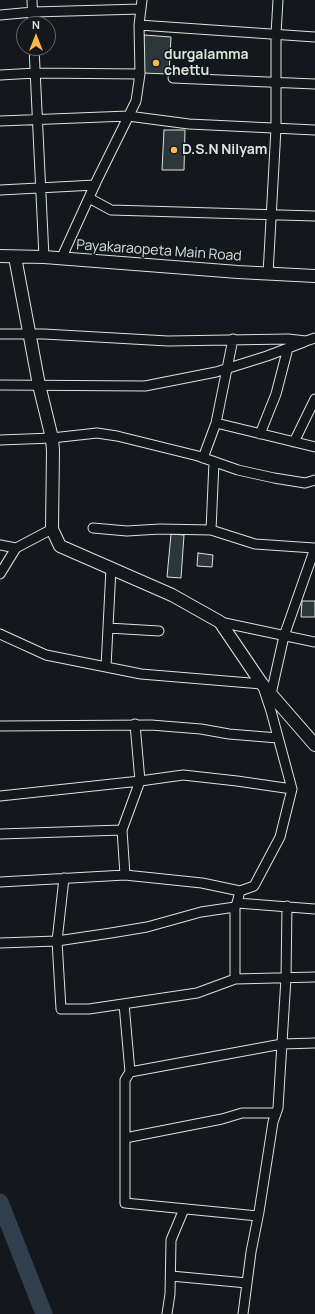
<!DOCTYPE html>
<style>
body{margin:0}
#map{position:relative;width:315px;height:1314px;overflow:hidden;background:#14181c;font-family:Manrope,sans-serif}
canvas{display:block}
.north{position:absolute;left:16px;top:16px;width:40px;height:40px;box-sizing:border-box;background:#14181c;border:1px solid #626a69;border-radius:50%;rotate:0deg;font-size:11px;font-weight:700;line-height:16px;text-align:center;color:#d8e6dc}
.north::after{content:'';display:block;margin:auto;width:14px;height:18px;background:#ffb74d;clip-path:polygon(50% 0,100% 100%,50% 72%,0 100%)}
</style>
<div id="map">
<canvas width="315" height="1314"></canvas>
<div class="north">N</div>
</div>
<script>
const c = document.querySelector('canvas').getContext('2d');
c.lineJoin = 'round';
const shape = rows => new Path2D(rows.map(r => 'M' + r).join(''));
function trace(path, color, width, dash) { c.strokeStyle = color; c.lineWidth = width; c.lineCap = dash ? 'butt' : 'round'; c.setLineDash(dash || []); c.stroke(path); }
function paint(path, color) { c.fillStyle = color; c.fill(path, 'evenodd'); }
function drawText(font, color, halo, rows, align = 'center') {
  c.font = font + ' Manrope,sans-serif'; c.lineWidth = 3; c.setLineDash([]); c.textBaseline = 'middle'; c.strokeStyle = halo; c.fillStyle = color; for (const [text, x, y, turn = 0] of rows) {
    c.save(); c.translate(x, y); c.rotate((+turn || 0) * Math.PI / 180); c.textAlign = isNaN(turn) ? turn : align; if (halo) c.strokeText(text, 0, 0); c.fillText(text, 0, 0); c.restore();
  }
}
const river = shape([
 [0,1202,44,1314]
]);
const building = shape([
 [144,35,171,37,169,74,142,73,144,35],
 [164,130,185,130,184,170,162,170,164,130],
 [171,534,184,535,181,578,167,577,171,534],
 [198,553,213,555,212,567,197,566,198,553],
 [302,601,315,601,315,617,301,617,302,601]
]);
const street = shape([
 [32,0,33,24],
 [0,15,33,12,141,9],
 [139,25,315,37],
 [34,48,44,257],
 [0,75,36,73,140,74],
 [173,78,315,84],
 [0,121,128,116,189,124,315,130],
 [0,190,95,185],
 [89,198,111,210,315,216],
 [61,259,97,180,136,101,140,74,139,25,142,0],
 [268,274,276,128,276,34,278,0],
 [0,334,44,334,168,341,288,339,306,341,315,338],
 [0,385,145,386,216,372,267,356,304,342],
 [216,423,315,447],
 [260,434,276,394,288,348],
 [0,440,52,438,97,433,117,436,198,456,238,470,274,478,305,483,315,480],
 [294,442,315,399],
 [203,458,216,423,233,339],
 [214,462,211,530,255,544,314,548],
 [93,528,127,531,160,529,211,530],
 [0,545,16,548],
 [0,574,16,548,52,529],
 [220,622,315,642],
 [108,628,159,631],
 [0,634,46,655,141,674,262,684,271,711,292,789,280,837,254,886,240,891,237,903,235,907,235,979],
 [106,667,111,568],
 [271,694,284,636,315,548],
 [0,726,151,725,201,729,229,734,278,738],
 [0,796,140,781,135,724],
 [0,834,122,830],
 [125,875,122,830,140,781,183,775,237,781,292,789],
 [64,878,57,941,61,1009,89,1009,197,993,235,979,315,977],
 [0,882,125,875,202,883,240,891],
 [237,903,315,909],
 [0,943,57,941,111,933,147,927,201,912,235,907],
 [124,1004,130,1072],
 [125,1138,222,1119,242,1113,276,1113],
 [258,1216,125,1203,125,1080,130,1072,282,1044,315,1043],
 [171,1276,247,1283],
 [167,1314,170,1294,171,1240,184,1209],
 [243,1314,251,1252,259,1212,273,1122,278,1108,286,978,287,906]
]);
const secondary = shape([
 [0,256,44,257,238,272,315,276],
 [15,257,39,385,52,438,53,451,52,529,60,546,172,595,220,622,262,684,315,745]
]);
const markers = [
 [156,63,4,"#ffb74d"],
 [174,150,4,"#ffb74d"]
];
const poiNames = [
 ["durgalamma",164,55],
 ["chettu",164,71],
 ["D.S.N Nilyam",182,150]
];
const streetNames = [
 ["Payakaraopeta Main Road",159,251,4]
];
trace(river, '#2f3f4d', 17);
paint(building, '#2c363c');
trace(building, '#d8e6dc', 1);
trace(street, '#d8e6dc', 11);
trace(secondary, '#d8e6dc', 14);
trace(street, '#14181c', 9);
trace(secondary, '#14181c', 12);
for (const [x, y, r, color] of markers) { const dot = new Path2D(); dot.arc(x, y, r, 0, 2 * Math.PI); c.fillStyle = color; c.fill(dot); trace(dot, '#14181c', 1.5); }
drawText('bold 14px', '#d8e6dc', '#14181c', poiNames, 'left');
drawText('14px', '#d8e6dc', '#14181c', streetNames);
</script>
